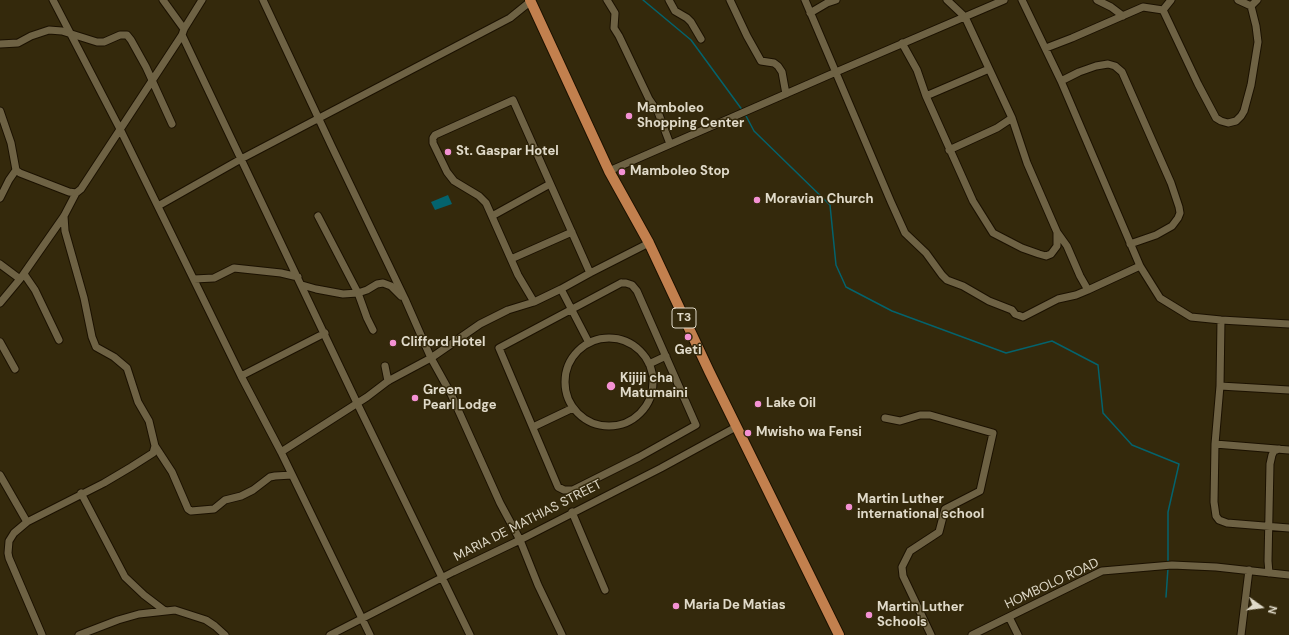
<!DOCTYPE html>
<style>
body{margin:0}
#map{position:relative;width:1289px;height:635px;overflow:hidden;background:#34290c;font-family:"DM Sans",sans-serif}
canvas{display:block}
.north{position:absolute;left:1241px;top:587px;width:40px;height:40px;-webkit-text-stroke:3px #34290c;paint-order:stroke;rotate:104deg;font-size:11px;font-weight:700;line-height:16px;text-align:center;color:#e0dac9}
.north::after{content:'';display:block;margin:auto;width:14px;height:18px;background:#e0dac9;clip-path:polygon(50% 0,100% 100%,50% 72%,0 100%)}
</style>
<div id="map">
<canvas width="1289" height="635"></canvas>
<div class="north">N</div>
</div>
<script>
const c = document.querySelector('canvas').getContext('2d');
c.lineJoin = 'round';
function paint(path, color) { c.fillStyle = color; c.fill(path, 'evenodd'); }
const shape = rows => new Path2D(rows.map(r => 'M' + r).join(''));
function trace(path, color, width, dash) { c.strokeStyle = color; c.lineWidth = width; c.lineCap = dash ? 'butt' : 'round'; c.setLineDash(dash || []); c.stroke(path); }
function drawText(font, color, halo, rows, align = 'center') {
  c.font = font + ' "DM Sans",sans-serif'; c.lineWidth = 3; c.setLineDash([]); c.textBaseline = 'middle'; c.strokeStyle = halo; c.fillStyle = color; for (const [text, x, y, turn = 0] of rows) {
    c.save(); c.translate(x, y); c.rotate((+turn || 0) * Math.PI / 180); c.textAlign = isNaN(turn) ? turn : align; if (halo) c.strokeText(text, 0, 0); c.fillText(text, 0, 0); c.restore();
  }
}
const water = shape([
 [448,195,452,204,435,210,431,202]
]);
const stream = shape([
 [643,0,691,40,743,111],
 [745,114,754,131,830,205,836,265,846,287,892,311,1006,353,1052,341,1098,365,1103,413,1132,445,1179,464,1168,512,1168,562],
 [1166,597,1168,568]
]);
const minor = shape([
 [53,0,120,129,241,376,281,452,370,635],
 [163,0,184,29],
 [263,0,332,147,405,299,431,358,451,394,500,503,520,540,538,585,562,635],
 [607,0,615,13,614,28,619,36,649,99,658,112,670,144],
 [669,0,675,11,687,18,691,22,701,39],
 [730,0,747,36,761,61,774,63,778,66,782,72,786,94],
 [805,0,891,202,905,233,926,253,942,275,947,280,963,286,989,301,1012,310,1015,314,1023,317,1058,299,1076,295,1088,290,1140,266],
 [1022,0,1061,81,1140,266,1160,298,1191,317,1221,320,1289,324],
 [1097,0,1111,7,1123,16],
 [1238,0,1251,6,1257,0],
 [1163,10,1198,84,1216,118,1221,121,1228,123,1236,121,1241,116,1244,111,1251,85,1258,42,1256,26,1251,6],
 [810,13,827,3,836,0],
 [182,35,357,403,470,635],
 [902,43,917,70,926,96,973,201,993,233,1022,248,1039,254,1046,256,1051,254,1057,246,1057,232,1027,163,1012,118,965,17,947,0],
 [0,44,18,43,31,36,49,30,62,31,97,42,104,42,120,35,127,35,131,40,146,67,172,124],
 [1046,48,1072,38,1143,7,1163,10,1171,0],
 [1061,81,1079,72,1096,66,1108,64,1115,66,1122,72,1171,183,1179,207,1180,213,1178,218,1172,226,1156,235,1130,244],
 [926,96,989,69],
 [0,111,11,143,16,170,20,173,69,192,76,193],
 [949,150,997,128,1012,118],
 [609,171,836,72,1004,0],
 [0,198,9,180,16,170],
 [158,206,241,159,510,18,531,1],
 [318,216,358,293,367,318,373,330],
 [492,216,550,184],
 [1057,232,1067,246,1080,276,1088,290],
 [511,259,572,232],
 [0,264,20,279],
 [24,274,35,290,59,340],
 [194,279,214,278,234,268,281,273,298,277],
 [621,283,626,283,632,285,637,291,696,425,639,457,573,490,564,490,558,487,499,348,621,283],
 [302,285,316,289,343,294,358,293,367,290,377,284,383,283,391,286,401,296],
 [561,289,589,343],
 [534,302,518,275,486,203,479,196,454,181,447,172,433,143,433,138,435,135,513,100,590,273],
 [0,303,20,279,64,216,76,193,81,189,182,35,184,29,202,0],
 [1221,320,1220,386,1215,444,1214,502,1216,516,1219,520,1227,523,1289,528],
 '565 382a44 44 0 1 1 88 0a44 44 0 1 1-88 0Z',
 [0,342,15,369],
 [649,364,666,356],
 [385,366,388,381],
 [241,376,325,333],
 [1220,386,1289,390],
 [885,418,900,421,920,415,930,415,993,433,980,491,945,509,939,532,910,551,902,567,903,576,931,635],
 [533,427,573,408],
 [1215,444,1289,450],
 [155,446,172,472,188,509,191,511,214,509,225,500,241,496,253,490,270,477,275,476,292,475],
 [281,452,367,397,388,381,431,358,480,324,508,310,534,302,561,289,590,273,649,243],
 [0,475,27,522],
 [81,493,125,577,144,595,165,611],
 [572,512,605,590],
 [1269,573,1268,561,1270,464,1272,455,1274,451,1279,449],
 [1009,617,1018,635],
 [42,635,9,558,8,553,9,541,14,533,27,522,104,483,131,467,153,453,155,446,149,421,138,402,127,368,114,357,96,347,92,337,84,298,65,231,64,216],
 [79,635,118,620,139,614,175,610,206,620,215,626,225,635],
 [330,635,453,572,520,540,661,468,736,427],
 [972,635,1102,571,1172,565,1216,567,1289,575],
 [1241,635,1249,570]
]);
const highway = shape([
 [530,0,609,171,649,243,709,371,839,635]
]);
const markers = [
 [629,116,4,"#f491d3"],
 [448,152,4,"#f491d3"],
 [622,172,4,"#f491d3"],
 [757,200,4,"#f491d3"],
 [688,337,4,"#f491d3"],
 [393,343,4,"#f491d3"],
 [611,386,5,"#f491d3"],
 [415,398,4,"#f491d3"],
 [758,404,4,"#f491d3"],
 [748,433,4,"#f491d3"],
 [849,507,4,"#f491d3"],
 [676,606,4,"#f491d3"],
 [869,615,4,"#f491d3"]
];
const shields = [
 [684,318,24]
];
const shieldNames = [
 ["T3",684,318]
];
const poiNames = [
 ["Mamboleo",637,109],
 ["Shopping Center",637,124],
 ["St. Gaspar Hotel",456,152],
 ["Mamboleo Stop",630,172],
 ["Moravian Church",765,200],
 ["Clifford Hotel",401,343],
 ["Geti",688,351,"center"],
 ["Kijiji cha",620,379],
 ["Matumaini",620,394],
 ["Green",423,391],
 ["Pearl Lodge",423,406],
 ["Lake Oil",766,404],
 ["Mwisho wa Fensi",756,433],
 ["Martin Luther",857,500],
 ["international school",857,515],
 ["Maria De Matias",684,606],
 ["Martin Luther",877,608],
 ["Schools",877,623]
];
const streetNames = [
 ["MARIA DE MATHIAS STREET",528,521,-27],
 ["HOMBOLO ROAD",1052,584,-25]
];
paint(water, '#04636d');
trace(stream, '#04636d', 1.5);
trace(minor, '#1b1100', 9);
trace(highway, '#1b1100', 12);
trace(minor, '#6e6244', 7);
trace(highway, '#c2804e', 10);
for (const [x, y, r, color] of markers) { const dot = new Path2D(); dot.arc(x, y, r, 0, 2 * Math.PI); c.fillStyle = color; c.fill(dot); trace(dot, '#34290c', 1.5); }
for (const [x, y, w] of shields) { const box = new Path2D(); box.roundRect(x - w / 2, y - 10, w, 20, 3); c.fillStyle = '#34290c'; c.fill(box); trace(box, '#e0dac9', 1); }
drawText('bold 12px', '#e0dac9', null, shieldNames);
drawText('bold 13px', '#e0dac9', '#34290c', poiNames, 'left');
drawText('13px', '#e0dac9', '#34290c', streetNames);
</script>
